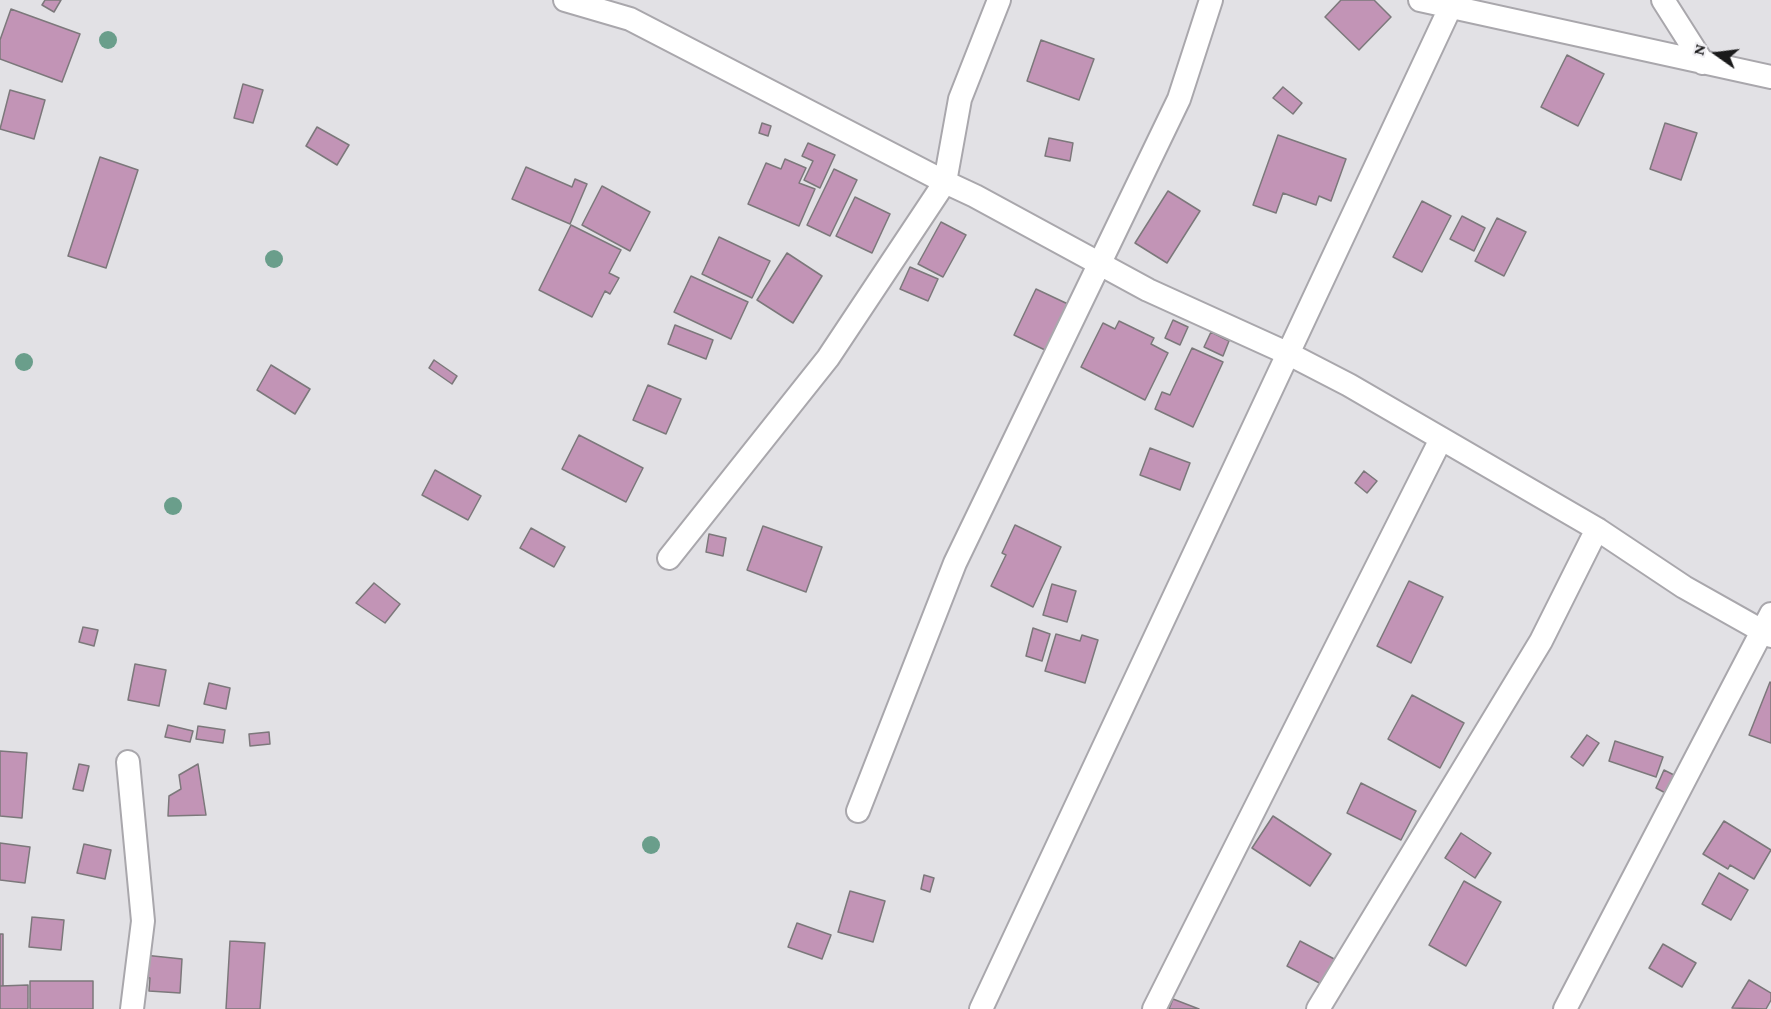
<!DOCTYPE html>
<style>
body{margin:0}
#map{position:relative;width:1771px;height:1009px;overflow:hidden;background:#e2e1e5;font-family:"Crimson Pro",serif}
canvas{display:block}
.north{position:absolute;left:1687px;top:24px;width:60px;height:60px;-webkit-text-stroke:4px #efeef2;paint-order:stroke;rotate:284deg;font-size:16px;font-weight:700;line-height:24px;text-align:center;color:#1a1a1b}
.north::after{content:'';display:block;margin:auto;width:21px;height:27px;background:#1a1a1b;clip-path:polygon(50% 0,100% 100%,50% 72%,0 100%)}
</style>
<div id="map">
<canvas width="1771" height="1009"></canvas>
<div class="north">N</div>
</div>
<script>
const c = document.querySelector('canvas').getContext('2d');
c.lineJoin = 'round';
function paint(path, color) { c.fillStyle = color; c.fill(path, 'evenodd'); }
const shape = rows => new Path2D(rows.map(r => 'M' + r).join(''));
function trace(path, color, width, dash) { c.strokeStyle = color; c.lineWidth = width; c.lineCap = dash ? 'butt' : 'round'; c.setLineDash(dash || []); c.stroke(path); }
const building = shape([
 [45,0,61,0,54,12,42,5,45,0],
 [1341,0,1374,0,1391,17,1359,50,1325,17,1341,0],
 [11,9,80,34,62,82,0,59,0,40,11,9],
 [1041,40,1094,59,1079,100,1027,81,1041,40],
 [1567,55,1604,74,1578,126,1541,107,1567,55],
 [243,84,263,90,253,123,234,118,243,84],
 [1283,87,1302,103,1293,114,1273,98,1283,87],
 [10,90,45,100,34,139,0,129,10,90],
 [762,123,771,126,768,136,759,133,762,123],
 [1665,123,1697,133,1681,180,1650,169,1665,123],
 [317,127,349,145,337,165,306,146,317,127],
 [1278,135,1346,159,1331,201,1319,196,1316,205,1283,193,1276,213,1253,205,1278,135],
 [1049,138,1073,143,1070,161,1045,156,1049,138],
 [808,143,835,155,820,188,804,180,813,161,802,156,808,143],
 [100,157,138,170,106,268,68,256,100,157],
 [785,159,806,168,799,183,815,189,799,226,748,204,766,163,781,169,785,159],
 [526,167,572,187,575,179,587,184,570,224,512,199,526,167],
 [834,169,857,180,830,236,807,225,834,169],
 [602,186,650,212,630,251,582,225,602,186],
 [1168,191,1200,211,1167,263,1135,243,1168,191],
 [855,197,890,214,872,253,836,236,855,197],
 [1422,201,1451,216,1422,272,1393,257,1422,201],
 [1462,216,1485,228,1474,251,1450,239,1462,216],
 [1497,218,1526,232,1504,276,1475,261,1497,218],
 [941,222,966,235,943,277,918,264,941,222],
 [571,225,621,250,609,273,619,278,610,294,605,291,592,317,539,290,571,225],
 [719,237,770,261,752,298,702,274,719,237],
 [787,253,822,276,793,323,757,300,787,253],
 [910,267,938,279,928,301,900,289,910,267],
 [691,276,748,302,731,339,674,312,691,276],
 [1036,289,1070,305,1047,351,1014,335,1036,289],
 [1173,320,1188,327,1180,345,1165,338,1173,320],
 [1119,321,1154,338,1151,344,1168,353,1145,400,1081,367,1103,323,1115,329,1119,321],
 [675,325,713,340,706,359,668,344,675,325],
 [1211,332,1229,341,1223,356,1204,347,1211,332],
 [1192,348,1223,362,1193,427,1155,409,1162,392,1170,395,1192,348],
 [434,360,457,376,452,384,429,368,434,360],
 [271,365,310,389,295,414,257,390,271,365],
 [648,385,681,399,666,434,633,420,648,385],
 [579,435,643,468,626,502,562,469,579,435],
 [1150,448,1190,463,1180,490,1140,475,1150,448],
 [435,470,481,496,468,520,422,495,435,470],
 [1364,471,1377,481,1367,493,1355,483,1364,471],
 [1015,525,1061,547,1033,607,991,586,1006,555,1002,553,1015,525],
 [763,526,822,547,806,592,747,570,763,526],
 [531,528,565,547,554,567,520,548,531,528],
 [709,534,726,538,723,556,706,552,709,534],
 [1409,581,1443,597,1411,663,1377,646,1409,581],
 [374,583,400,604,385,623,356,603,374,583],
 [1052,584,1076,591,1067,622,1043,615,1052,584],
 [83,627,98,630,94,646,79,642,83,627],
 [1033,628,1050,634,1042,661,1026,656,1033,628],
 [1056,634,1080,641,1082,635,1098,640,1085,683,1045,671,1056,634],
 [135,664,166,670,159,706,128,700,135,664],
 [1770,682,1771,683,1771,743,1749,735,1770,682],
 [209,683,230,688,226,709,204,704,209,683],
 [1412,695,1464,723,1440,768,1388,739,1412,695],
 [168,725,193,731,190,742,165,737,168,725],
 [198,726,225,730,223,743,196,739,198,726],
 [269,732,270,744,250,746,249,734,269,732],
 [1587,735,1599,743,1583,766,1571,757,1587,735],
 [1615,741,1663,757,1656,777,1609,761,1615,741],
 [0,751,27,753,22,818,0,816,0,751],
 [79,764,89,766,83,791,73,789,79,764],
 [198,764,206,815,168,816,169,796,181,789,179,775,198,764],
 [1664,770,1682,779,1673,797,1656,788,1664,770],
 [1361,783,1416,811,1401,840,1347,813,1361,783],
 [1273,816,1331,854,1310,886,1252,848,1273,816],
 [1724,821,1771,850,1754,879,1730,865,1728,869,1703,854,1724,821],
 [1461,833,1491,853,1475,878,1445,858,1461,833],
 [0,843,30,847,25,883,0,880,0,843],
 [84,844,111,850,105,879,77,873,84,844],
 [1719,873,1748,890,1731,920,1702,904,1719,873],
 [924,875,934,878,930,892,921,889,924,875],
 [1464,881,1501,902,1466,966,1429,945,1464,881],
 [850,891,885,901,873,942,838,932,850,891],
 [32,917,64,920,61,950,29,947,32,917],
 [797,923,831,935,822,959,788,947,797,923],
 [0,934,3,934,3,986,0,986,0,934],
 [230,941,265,943,260,1009,226,1009,230,941],
 [1300,941,1338,961,1325,986,1287,966,1300,941],
 [1663,944,1696,963,1682,987,1649,968,1663,944],
 [144,955,182,959,180,993,149,991,150,978,142,977,144,955],
 [1749,980,1771,993,1771,1000,1766,1009,1732,1008,1749,980],
 [30,981,93,981,93,1009,30,1009,30,981],
 [28,985,28,1009,0,1009,0,986,28,985],
 [1173,999,1199,1009,1169,1009,1173,999]
]);
const street = shape([
 [565,0,630,19,945,182,975,196,1148,290,1289,354,1349,385,1597,529,1684,587,1771,636],
 [1420,0,1771,77],
 [1663,0,1703,63],
 [669,558,828,358,945,182,960,99,999,0],
 [128,762,143,921,132,1009],
 [858,811,955,563,1179,99,1211,0],
 [981,1009,1450,8],
 [1154,1009,1441,439],
 [1318,1009,1541,641,1597,529],
 [1565,1009,1771,614]
]);
const trees = [
 [108,40],
 [274,259],
 [24,362],
 [173,506],
 [651,845]
];
paint(building, '#c294b6');
trace(building, '#7c787b', 1.5);
trace(street, '#a9a7ac', 26);
trace(street, '#fff', 22);
c.fillStyle = '#6a9e8b';
for (const [x, y] of trees) { c.beginPath(); c.arc(x, y, 9, 0, 2 * Math.PI); c.fill(); }
</script>
